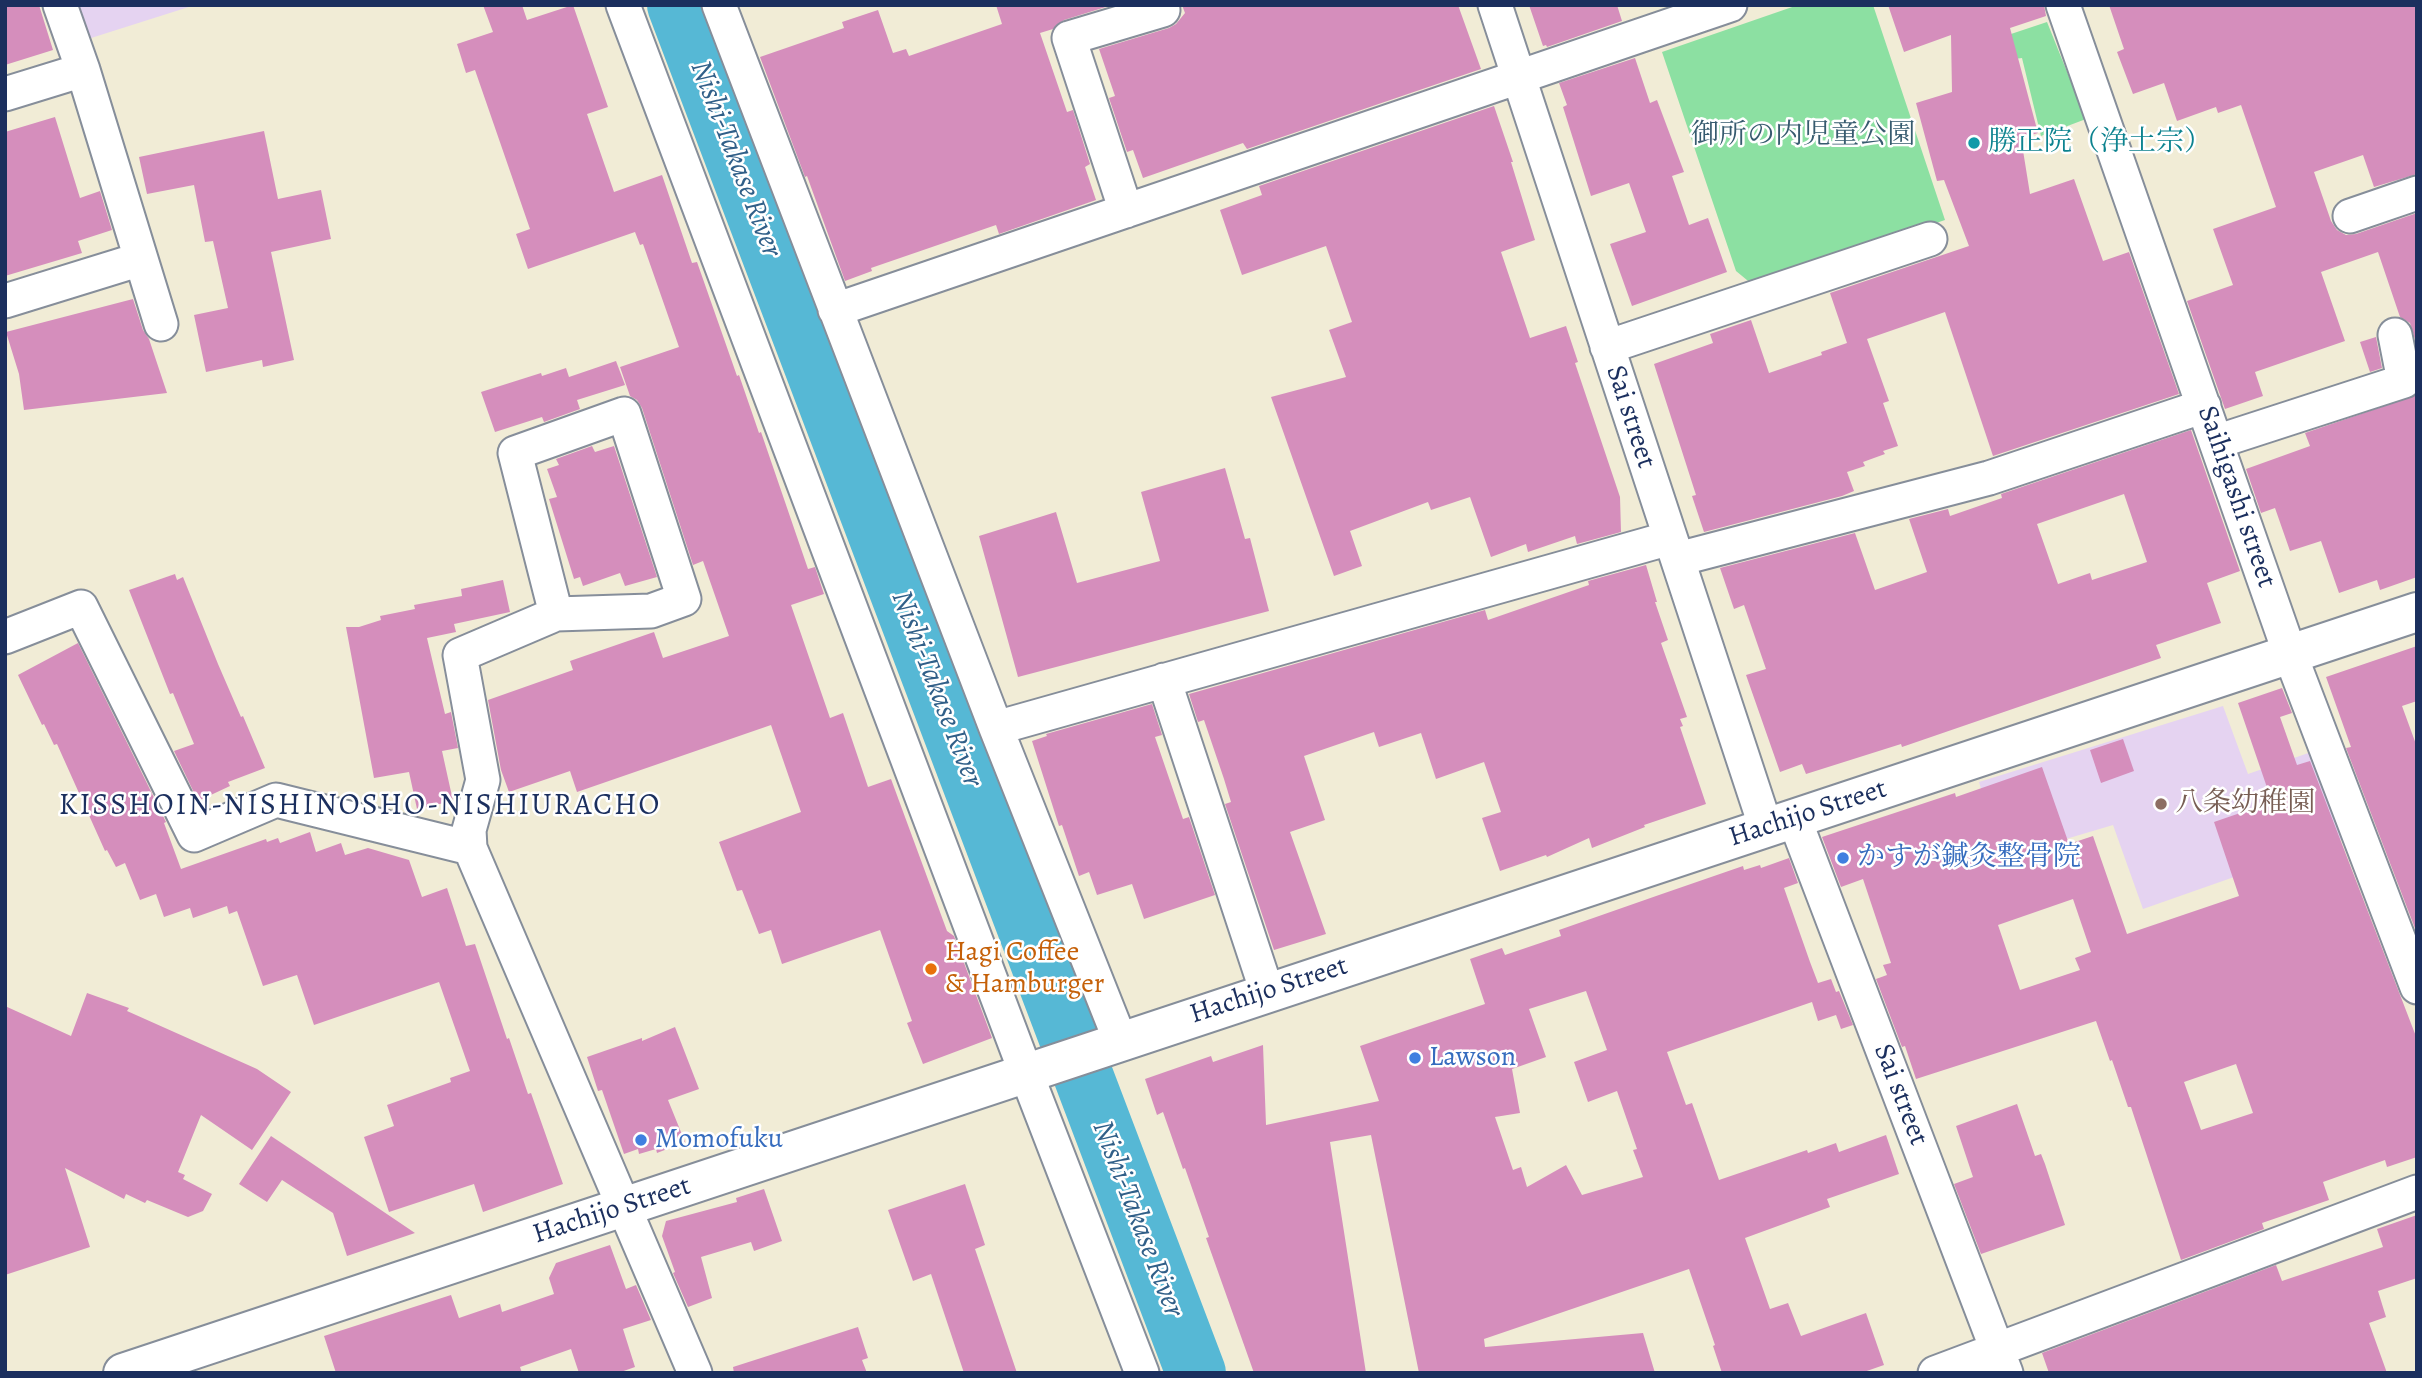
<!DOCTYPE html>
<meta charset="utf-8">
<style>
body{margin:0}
#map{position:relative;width:2422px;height:1378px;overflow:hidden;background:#f1ecd6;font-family:Alegreya,serif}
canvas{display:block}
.frame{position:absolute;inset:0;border:7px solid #1b2f5e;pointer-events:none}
</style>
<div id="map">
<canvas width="2422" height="1378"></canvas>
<div class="frame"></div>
</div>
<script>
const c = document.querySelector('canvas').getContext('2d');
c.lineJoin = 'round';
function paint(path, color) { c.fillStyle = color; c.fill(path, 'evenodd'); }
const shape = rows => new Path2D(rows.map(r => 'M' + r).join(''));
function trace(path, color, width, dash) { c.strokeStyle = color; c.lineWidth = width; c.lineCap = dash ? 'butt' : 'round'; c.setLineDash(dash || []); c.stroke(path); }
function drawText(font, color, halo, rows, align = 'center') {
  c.font = font + ' Alegreya,"Noto Serif JP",serif'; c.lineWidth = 5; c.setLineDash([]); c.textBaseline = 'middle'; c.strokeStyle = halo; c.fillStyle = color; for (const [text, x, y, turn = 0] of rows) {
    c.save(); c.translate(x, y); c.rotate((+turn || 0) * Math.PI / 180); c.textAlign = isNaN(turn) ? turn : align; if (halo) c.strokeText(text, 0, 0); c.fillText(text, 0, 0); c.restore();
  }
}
const built = shape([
 [76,5,195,5,88,39],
 [2223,706,2248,774,2317,750,2348,837,2143,909,2113,825,2002,858,1979,782]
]);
const green = shape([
 [1798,5,1873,5,1945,220,1753,285,1736,271,1662,52],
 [2047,22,2086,119,2041,136,2022,58,2007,60,1999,38]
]);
const river = shape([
 [677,5,1196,1373]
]);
const building = shape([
 [5,5,39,5,53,50,5,65],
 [483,5,522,5,527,20,573,5,608,107,587,114,614,192,662,175,692,263,697,262,737,376,739,375,759,433,761,432,808,569,815,567,824,594,791,605,830,718,843,713,868,787,891,779,947,931,954,936,992,1038,923,1064,907,1023,912,1021,880,930,782,964,771,930,759,934,742,890,737,891,719,842,801,812,771,725,577,792,570,771,509,792,501,770,488,700,573,670,570,661,654,632,663,658,729,636,703,561,693,565,642,408,637,400,630,396,620,367,679,347,643,244,640,245,635,232,528,269,516,234,530,229,475,70,466,73,457,44,493,32],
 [996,5,1112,5,1064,20,1053,29,1040,33,1067,112,1073,110,1090,164,1085,167,1096,200,999,234,996,225,871,268,872,271,845,281,807,176,805,177,760,57,844,28,842,22,878,10,893,53,906,49,909,56,1002,24],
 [1182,5,1458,5,1481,69,1247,149,1243,143,1143,178,1133,150,1127,152,1109,98,1115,96,1099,49,1169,28,1176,24,1185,13],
 [1529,5,1617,5,1622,21,1547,47,1546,45,1543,46],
 [1888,5,2044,5,2046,16,2010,28,2038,133,2021,138,2030,194,2074,179,2103,261,2129,252,2179,394,1993,456,1945,312,1867,339,1889,401,1883,403,1898,446,1883,451,1885,454,1863,462,1865,466,1847,472,1854,491,1842,496,1704,532,1692,496,1696,495,1654,364,1713,343,1710,334,1751,320,1769,373,1822,355,1821,352,1847,343,1830,293,1969,246,1944,180,1937,181,1916,103,1952,92,1951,35,1904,52],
 [2109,5,2417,5,2417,174,2374,187,2363,155,2314,172,2331,221,2337,230,2346,235,2356,234,2417,213,2417,346,2410,323,2400,317,2378,252,2321,272,2345,341,2255,372,2263,396,2225,409,2187,301,2233,285,2213,229,2276,207,2241,105,2218,113,2216,107,2177,121,2164,83,2133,94,2117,52,2124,49],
 [1635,58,1650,103,1657,100,1684,172,1672,176,1689,225,1708,218,1727,272,1632,306,1610,244,1646,232,1629,183,1591,196,1563,107,1567,105,1559,83],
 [1494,106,1513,162,1511,162,1535,240,1501,252,1530,338,1566,326,1578,362,1575,363,1620,497,1621,532,1577,544,1575,536,1528,552,1526,544,1491,557,1470,497,1431,510,1428,502,1350,531,1362,566,1334,576,1271,397,1346,377,1329,330,1352,322,1326,246,1242,275,1220,210,1262,195,1259,186],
 [55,117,80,198,100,191,112,230,78,241,82,253,5,276,5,132],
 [264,131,278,199,321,190,331,239,271,252,294,360,263,367,262,360,206,372,194,315,228,308,213,241,205,242,194,185,147,194,139,157],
 [133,299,143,330,149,339,167,393,24,410,19,374,6,332],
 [2376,337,2382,368,2370,372,2360,342],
 [616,361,625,385,577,400,580,409,544,422,542,417,495,432,481,392,541,373,542,376,566,368,569,377],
 [2417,395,2417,577,2380,590,2377,580,2339,593,2321,541,2290,551,2275,508,2261,513,2246,469,2310,446,2305,433],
 [2191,430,2240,571,2207,583,2221,623,2156,645,2161,658,1902,747,1901,744,1806,774,1802,764,1780,772,1746,675,1766,669,1744,605,1734,609,1720,568,1855,533,1875,590,1927,572,1909,519,1948,509,1950,516,2002,498,2001,494],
 [2124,494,2147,562,2092,580,2090,573,2058,584,2037,524],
 [592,446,595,452,614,446,657,577,625,586,620,573,583,586,580,577,574,579,549,499,557,497,547,469,559,465,556,459],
 [1225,468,1245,539,1250,538,1269,611,1018,677,979,536,1056,512,1077,583,1160,561,1141,492],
 [1646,565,1657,602,1655,602,1668,640,1661,643,1687,717,1680,719,1683,726,1680,727,1706,804,1644,825,1645,827,1592,848,1589,838,1547,857,1546,855,1500,871,1482,818,1501,812,1484,762,1436,779,1421,733,1379,747,1374,732,1304,756,1325,820,1290,832,1326,934,1274,950,1225,804,1231,802,1224,779,1204,720,1198,722,1189,694,1485,610,1488,620,1589,585,1588,581],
 [175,574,177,580,183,577,218,664,241,717,243,716,265,768,228,782,230,786,198,801,174,751,194,744,173,693,170,694,129,590],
 [503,580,510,612,454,624,456,632,427,638,445,714,451,712,458,748,442,751,453,801,417,809,409,772,374,778,346,627,359,627,381,620,380,616,415,609,414,605,462,596,461,589],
 [78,643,166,822,164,823,181,869,266,839,267,842,278,838,280,843,310,832,316,852,341,843,345,855,368,848,409,860,422,897,447,888,466,946,475,944,507,1039,509,1038,528,1094,531,1093,563,1184,483,1212,474,1184,389,1212,364,1137,394,1126,387,1105,451,1082,450,1078,470,1071,439,982,314,1025,297,975,263,986,237,911,229,914,227,906,193,918,190,908,164,917,156,894,140,900,125,863,116,867,107,850,105,851,57,744,54,745,44,724,42,725,18,675],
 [2417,646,2417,701,2402,706,2417,747,2416,931,2346,748,2351,747,2326,677],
 [2282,688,2292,713,2280,717,2297,765,2310,761,2417,1039,2417,1157,2387,1167,2385,1160,2323,1182,2329,1200,2262,1223,2264,1229,2181,1260,2131,1107,2128,1107,2112,1060,2110,1061,2096,1021,1916,1079,1905,1046,1902,1047,1876,979,1887,975,1883,965,1891,963,1863,879,1841,887,1822,837,1955,793,1956,797,2042,767,2069,844,2093,836,2127,934,2239,896,2214,822,2272,802,2238,703],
 [2073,899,2091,952,2075,958,2080,970,2020,990,1998,925],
 [2236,1064,2253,1113,2201,1130,2184,1082],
 [1152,704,1162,735,1155,737,1183,819,1189,817,1215,895,1144,919,1132,884,1097,895,1089,872,1079,876,1062,825,1059,826,1032,741,1047,736,1046,734],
 [2123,739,2134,771,2101,783,2090,750],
 [1789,858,1798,883,1784,888,1810,962,1818,983,1831,979,1836,992,1839,991,1853,1025,1841,1029,1836,1015,1818,1021,1812,1002,1667,1052,1686,1105,1692,1103,1719,1180,1807,1150,1808,1153,1836,1143,1839,1152,1886,1135,1899,1174,1827,1199,1830,1207,1745,1238,1770,1309,1788,1303,1801,1336,1866,1313,1884,1365,1861,1373,1722,1373,1713,1346,1715,1345,1689,1269,1484,1339,1485,1347,1643,1333,1655,1373,1419,1373,1371,1135,1330,1142,1366,1373,1254,1373,1206,1238,1209,1237,1185,1168,1183,1169,1163,1112,1157,1115,1145,1079,1211,1056,1213,1062,1263,1045,1266,1125,1379,1101,1360,1046,1485,1004,1470,959,1502,948,1505,955,1561,936,1559,930,1659,895,1743,866,1744,870,1760,865,1761,868],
 [1586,991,1607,1050,1574,1062,1588,1102,1617,1091,1637,1149,1633,1150,1643,1177,1582,1195,1566,1165,1527,1187,1521,1167,1513,1170,1495,1117,1520,1113,1512,1069,1546,1057,1529,1009],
 [87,993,129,1008,127,1011,257,1069,291,1092,252,1150,201,1115,178,1172,185,1175,183,1179,212,1194,203,1211,188,1217,147,1200,145,1203,126,1194,124,1199,65,1168,90,1247,5,1275,5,1006,71,1036],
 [675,1027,699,1089,668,1100,685,1142,657,1153,656,1149,639,1154,638,1149,624,1154,602,1090,598,1091,587,1057,642,1038,642,1041],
 [2017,1104,2035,1156,2041,1154,2045,1164,2065,1225,1981,1254,1954,1184,1973,1177,1956,1126],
 [271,1136,301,1156,415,1233,347,1256,333,1213,282,1180,267,1202,239,1184],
 [965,1184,985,1245,975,1249,1017,1373,964,1373,931,1274,913,1281,888,1210],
 [764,1189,782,1241,754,1251,751,1242,701,1257,712,1298,688,1307,673,1273,675,1272,662,1236,666,1221,737,1202,736,1198],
 [2417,1215,2417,1278,2378,1291,2386,1317,2369,1323,2387,1373,2049,1373,2042,1353,2276,1265,2282,1281,2383,1247,2377,1229],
 [610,1245,626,1289,636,1285,651,1320,623,1329,635,1367,618,1373,579,1373,571,1349,520,1367,522,1373,336,1373,324,1336,451,1295,459,1318,500,1304,502,1312,554,1294,549,1278,556,1263],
 [858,1327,868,1358,862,1360,867,1373,734,1373,733,1367]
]);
const minor = shape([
 [60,5,83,70,161,324],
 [623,5,1026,1073,1142,1373],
 [719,5,996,728,1120,1040],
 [1495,5,1766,828],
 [2063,5,2290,654,2417,987],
 [5,94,83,70],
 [1126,211,1069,38,1163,10],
 [2350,216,2417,193],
 [5,301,141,259],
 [835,310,1730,5],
 [1607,347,1930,239],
 [2216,442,2404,381,2395,335],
 [1678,559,1989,478,2204,406],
 [5,637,81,607,194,835,276,800,470,848,695,1373],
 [1164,680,1267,992],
 [996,728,1670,538],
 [1794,818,2006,1373],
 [470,848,469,830,483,780,460,655,556,614,651,611,684,599,624,414,515,453,556,614],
 [1935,1373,2417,1192]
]);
const major = shape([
 [123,1373,2417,612]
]);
const markers = [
 [1974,143,7,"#0f9aa8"],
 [2161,804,7,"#8d6e63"],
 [1843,858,7,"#3f7fe0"],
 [931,969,7,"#e8710a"],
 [1415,1058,7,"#3f7fe0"],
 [641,1140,7,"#3f7fe0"]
];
const parkNames = [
 ["御所の内児童公園",1803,136]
];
const cultureNames = [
 ["勝正院（浄土宗）",1988,143]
];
const streetNames = [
 ["Sai street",1630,417,72],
 ["Saihigashi street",2236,497,71],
 ["Hachijo Street",1808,814,-18],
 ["Hachijo Street",1269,991,-18],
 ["Sai street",1900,1095,69],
 ["Hachijo Street",612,1211,-18]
];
const educationNames = [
 ["八条幼稚園",2175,804]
];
const shopNames = [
 ["かすが鍼灸整骨院",1857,858],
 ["Lawson",1429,1058],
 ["Momofuku",655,1140]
];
const foodNames = [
 ["Hagi Coffee",945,953],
 ["& Hamburger",945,985]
];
const waterNames = [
 ["Nishi-Takase River",735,159,69],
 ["Nishi-Takase River",936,689,69],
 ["Nishi-Takase River",1137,1219,69]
];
const neighbourhoodNames = [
 ["KISSHOIN-NISHINOSHO-NISHIURACHO",360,807]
];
paint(built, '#e5d3f1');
paint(green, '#8ce0a2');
trace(river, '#56b8d5', 60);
paint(building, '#d58ebc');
trace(minor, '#868e9a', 37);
trace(major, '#868e9a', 42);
trace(minor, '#fff', 33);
trace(major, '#fff', 38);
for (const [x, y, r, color] of markers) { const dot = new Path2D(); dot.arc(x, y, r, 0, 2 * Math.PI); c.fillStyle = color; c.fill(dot); trace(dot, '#fff', 2.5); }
drawText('28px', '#375b6f', '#fff', parkNames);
drawText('28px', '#0d838f', '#fff', cultureNames, 'left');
drawText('28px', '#1b2f5e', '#fff', streetNames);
drawText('28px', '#785e54', '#fff', educationNames, 'left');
drawText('28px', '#366cbe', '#fff', shopNames, 'left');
drawText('28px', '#c56008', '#fff', foodNames, 'left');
drawText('italic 30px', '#305f88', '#fff', waterNames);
c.letterSpacing = '2px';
drawText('30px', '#1b2f5e', '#fff', neighbourhoodNames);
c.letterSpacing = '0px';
</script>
